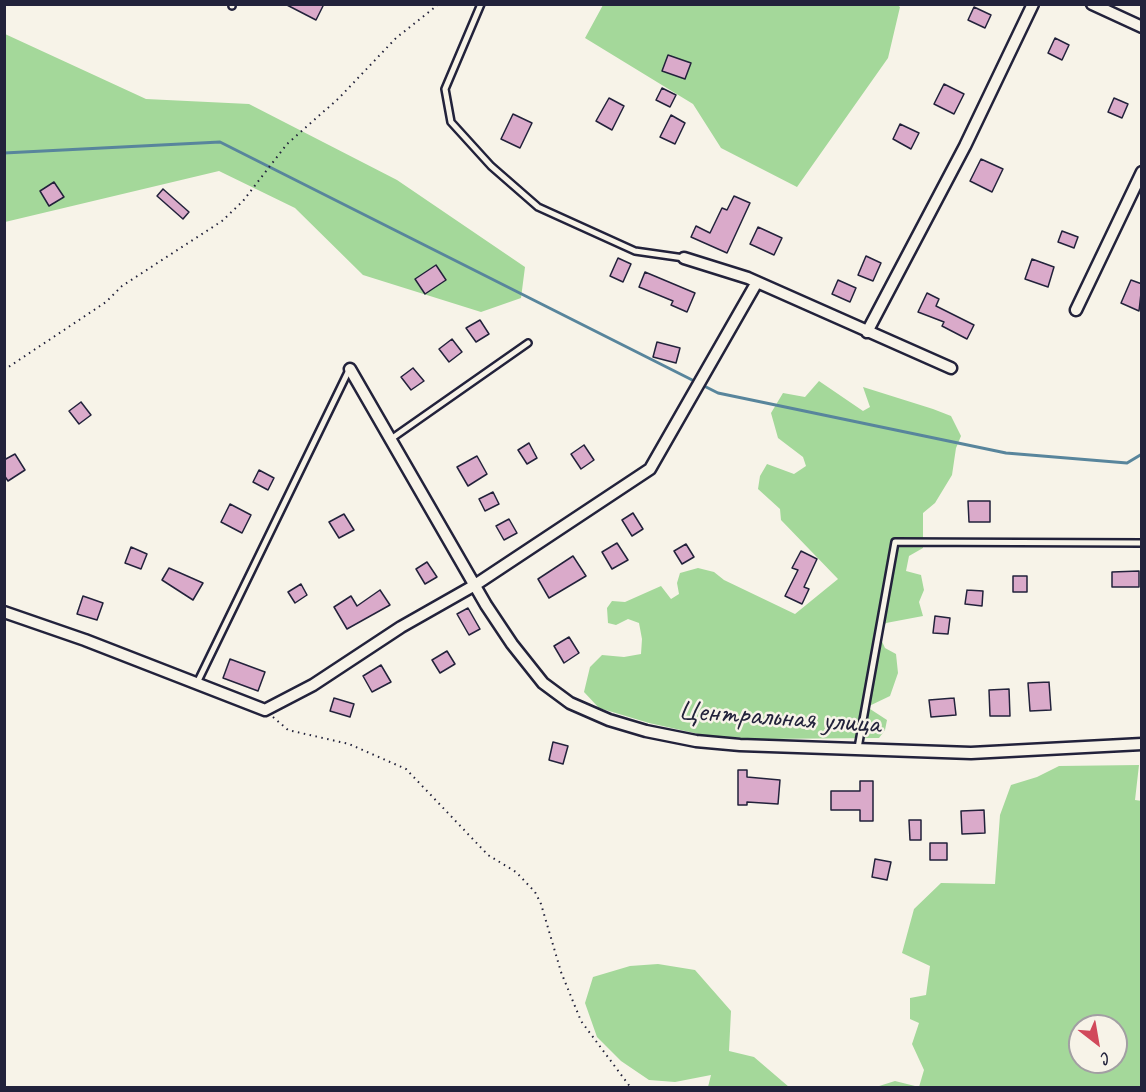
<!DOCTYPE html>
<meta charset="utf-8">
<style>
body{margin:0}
#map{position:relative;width:1146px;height:1092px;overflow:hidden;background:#f7f3e8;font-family:Caveat,sans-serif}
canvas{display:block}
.frame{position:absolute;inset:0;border:6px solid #22223b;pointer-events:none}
.north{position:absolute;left:1068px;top:1014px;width:60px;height:60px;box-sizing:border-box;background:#f7f3e8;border:2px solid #a29fa3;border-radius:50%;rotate:149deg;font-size:16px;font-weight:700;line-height:24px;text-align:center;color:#22223b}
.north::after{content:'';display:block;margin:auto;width:21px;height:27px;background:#d1495b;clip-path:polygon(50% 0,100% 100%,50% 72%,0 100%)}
</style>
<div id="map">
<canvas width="1146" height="1092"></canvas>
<div class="frame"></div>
<div class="north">С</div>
</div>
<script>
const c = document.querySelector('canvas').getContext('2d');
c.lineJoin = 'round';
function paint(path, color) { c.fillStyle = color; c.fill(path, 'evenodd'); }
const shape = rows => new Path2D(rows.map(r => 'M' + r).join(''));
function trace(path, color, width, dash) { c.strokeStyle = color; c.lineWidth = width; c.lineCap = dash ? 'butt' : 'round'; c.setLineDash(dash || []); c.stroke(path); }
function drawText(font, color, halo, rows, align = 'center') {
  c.font = font + ' Caveat,sans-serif'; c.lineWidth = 5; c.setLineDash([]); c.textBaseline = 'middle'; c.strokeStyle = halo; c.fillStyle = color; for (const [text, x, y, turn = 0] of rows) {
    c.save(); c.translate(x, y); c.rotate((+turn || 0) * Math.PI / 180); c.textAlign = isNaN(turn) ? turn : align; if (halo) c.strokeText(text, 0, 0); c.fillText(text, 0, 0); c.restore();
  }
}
const green = shape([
 [896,4,900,7,888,58,797,187,721,148,693,104,585,38,603,5],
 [5,34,146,99,249,104,397,180,525,267,521,298,481,312,363,275,295,208,219,171,5,222],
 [819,381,863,411,870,407,863,387,933,409,951,416,961,436,956,448,952,475,935,503,923,513,923,548,909,556,906,571,921,575,924,590,919,602,923,616,886,623,878,633,885,648,896,654,898,673,890,696,867,707,887,720,885,730,879,738,758,739,708,736,649,723,599,708,584,692,590,667,602,655,624,657,641,654,642,639,639,623,628,619,616,625,608,623,607,608,612,601,625,602,661,586,671,599,679,594,677,583,680,573,698,568,714,572,724,580,795,614,838,579,781,520,780,509,758,489,760,476,767,464,794,474,806,466,803,457,778,438,771,413,783,393,805,397],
 [1139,765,1135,800,1142,801,1141,1087,876,1087,895,1081,919,1087,924,1070,912,1044,919,1023,910,1019,910,998,926,995,930,966,902,953,914,909,941,883,995,884,1000,815,1011,785,1037,777,1059,766],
 [1080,1026,1116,1026,1116,1062,1080,1062],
 [658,964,695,970,731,1011,729,1051,754,1057,789,1087,708,1087,711,1075,675,1082,649,1080,621,1061,597,1037,585,1003,593,977,630,966]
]);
const stream = shape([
 [4,153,220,142,718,393,1006,453,1127,463,1142,454]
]);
const building = shape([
 [285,4,324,4,316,20,285,4],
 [974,7,991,15,985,28,968,20,974,7],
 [1055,38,1069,45,1062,60,1048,53,1055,38],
 [668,55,691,63,685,79,662,71,668,55],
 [944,84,964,94,954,114,934,104,944,84],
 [662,88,676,95,670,107,656,100,662,88],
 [609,98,624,106,612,130,596,121,609,98],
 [1114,98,1128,104,1122,118,1108,112,1114,98],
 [513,114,532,123,520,148,501,139,513,114],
 [671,115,685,123,675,144,660,137,671,115],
 [900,124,919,133,911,149,893,139,900,124],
 [981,159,1003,169,992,192,970,181,981,159],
 [54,182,64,197,49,206,40,191,54,182],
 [163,189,189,212,183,219,157,196,163,189],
 [734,196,750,203,727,253,691,237,696,226,710,233,722,208,727,210,734,196],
 [758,227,782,238,774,255,750,244,758,227],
 [1062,231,1078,237,1074,248,1058,242,1062,231],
 [866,256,881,263,873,281,858,275,866,256],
 [618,258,631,264,623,282,610,276,618,258],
 [1032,259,1054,267,1048,287,1025,279,1032,259],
 [436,265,446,280,425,294,415,279,436,265],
 [645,272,695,293,687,312,671,305,673,301,639,287,645,272],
 [838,280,856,288,850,302,832,294,838,280],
 [1131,280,1142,284,1139,311,1121,303,1131,280],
 [927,293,939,299,936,306,974,325,967,339,942,326,944,322,918,312,927,293],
 [480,320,489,334,476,342,466,328,480,320],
 [452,339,462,352,449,362,439,349,452,339],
 [657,342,680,348,676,363,653,357,657,342],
 [413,368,424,381,411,390,401,377,413,368],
 [81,402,91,415,79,424,69,411,81,402],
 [529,443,537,458,527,464,518,450,529,443],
 [584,445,594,460,581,469,571,454,584,445],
 [15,454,25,470,8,481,4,475,4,460,15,454],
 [477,456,487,474,468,486,457,467,477,456],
 [259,470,274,478,268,490,253,482,259,470],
 [493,492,499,504,485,511,479,499,493,492],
 [968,501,990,501,990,522,969,522,968,501],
 [230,504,251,515,242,533,221,522,230,504],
 [633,513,643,529,632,536,622,520,633,513],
 [344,514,354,530,339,538,329,522,344,514],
 [509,519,517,533,504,540,496,526,509,519],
 [617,543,628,560,612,569,602,552,617,543],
 [686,544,694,557,682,564,674,551,686,544],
 [131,547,147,554,141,569,125,563,131,547],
 [801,551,817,559,804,587,809,589,802,604,785,596,798,570,792,568,801,551],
 [573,556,586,576,549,598,538,579,573,556],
 [427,562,437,577,425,584,416,569,427,562],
 [169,568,203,583,193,600,162,580,169,568],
 [1139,571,1139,587,1112,587,1112,572,1139,571],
 [1013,576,1027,576,1027,592,1013,592,1013,576],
 [301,584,307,595,295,603,288,592,301,584],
 [380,590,390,605,347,629,334,607,351,596,357,606,380,590],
 [967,590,983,591,982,606,965,604,967,590],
 [83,596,103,603,97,620,77,614,83,596],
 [468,608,480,629,469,635,457,614,468,608],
 [935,616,950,618,948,634,933,633,935,616],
 [569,637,579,653,564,663,554,646,569,637],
 [447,651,455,664,440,673,432,660,447,651],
 [230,659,265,672,258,691,223,678,230,659],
 [381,665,391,682,372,692,363,676,381,665],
 [1049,682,1051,710,1030,711,1028,683,1049,682],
 [1009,689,1010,716,990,716,989,690,1009,689],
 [334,698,354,704,350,717,330,711,334,698],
 [954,698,956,715,931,717,929,700,954,698],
 [553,742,568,746,563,764,549,760,553,742],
 [738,770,747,770,747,777,780,780,778,804,747,802,747,805,738,805,738,770],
 [860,781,873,781,873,821,860,821,860,810,831,810,831,791,860,791,860,781],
 [984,810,985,833,962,834,961,811,984,810],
 [909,820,921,820,921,840,910,840,909,820],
 [930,843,947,843,947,860,930,860,930,843],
 [875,859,891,862,887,880,872,877,875,859]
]);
const path = shape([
 [4,370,106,302,122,286,222,221,243,201,287,144,339,98,396,38,439,4],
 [273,717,288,730,349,744,406,769,488,855,516,872,535,892,541,904,561,972,581,1021,631,1088]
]);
const service = shape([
 [481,4,445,89,451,122,491,166,538,207,635,251,684,258],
 [232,6,232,4],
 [391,439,528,343],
 [197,683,349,370],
 [858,748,895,542,1142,543]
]);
const minor = shape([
 [1092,4,1142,27],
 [684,258,748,278,951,368],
 [1076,310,1142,172],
 [867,332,965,146,1033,4],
 [350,369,486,605,512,644,543,683,570,703,609,720,646,731,696,741,740,745,971,753,1142,744],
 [4,612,85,640,265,710,313,685,401,627,475,585,650,469,757,282]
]);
const streetNames = [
 ["Центральная улица",779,718,4]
];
paint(green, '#a4d89a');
trace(stream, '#58859c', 3);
paint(building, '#daaaca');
trace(building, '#22223b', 1.5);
trace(service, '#22223b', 10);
trace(minor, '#22223b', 15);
trace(path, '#22223b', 2, [1.5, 4.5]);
trace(service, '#f7f3e8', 5);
trace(minor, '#f7f3e8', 10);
drawText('30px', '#22223b', '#f7f3e8', streetNames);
</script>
